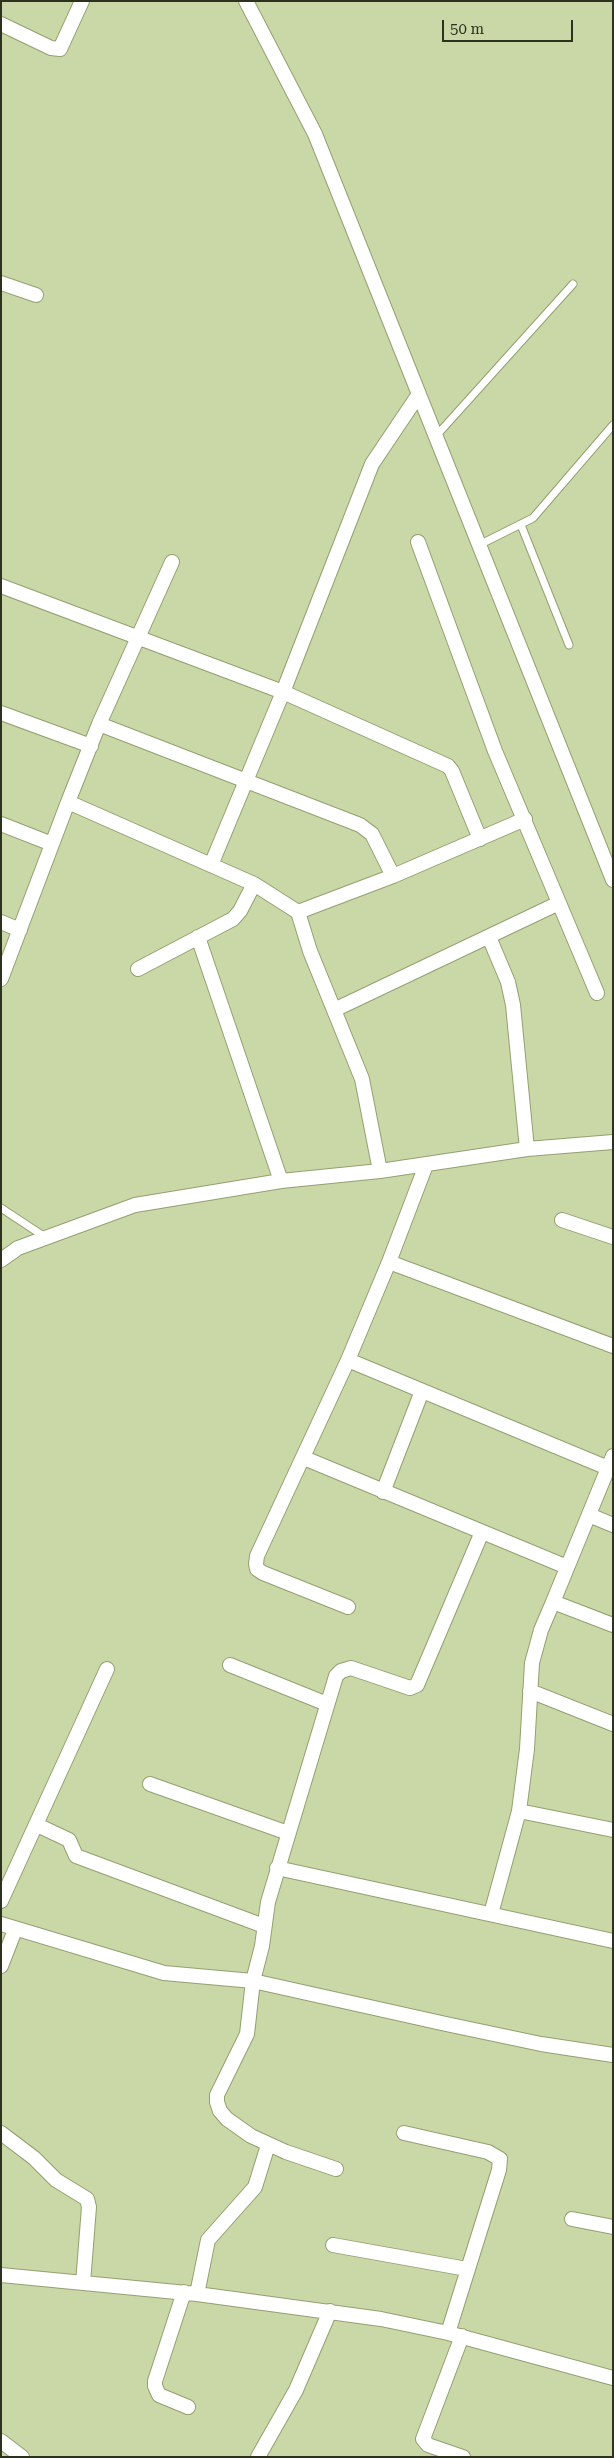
<!DOCTYPE html>
<style>
body{margin:0}
#map{position:relative;width:614px;height:2458px;overflow:hidden;background:#c9d8a6;font-family:"Roboto Serif",serif}
canvas{display:block}
.frame{position:absolute;inset:0;border:2px solid #2d321e;pointer-events:none}
.scale{position:absolute;left:442px;top:20px;width:131px;height:22px;box-sizing:border-box;border:2px solid #2d321e;border-top:0;padding-left:6px;font-size:15px;line-height:18px;white-space:nowrap;color:#2d321e;-webkit-text-stroke:4px #c9d8a6;paint-order:stroke}
</style>
<div id="map">
<canvas width="614" height="2458"></canvas>
<div class="frame"></div>
<div class="scale">50 m</div>
</div>
<script>
const c = document.querySelector('canvas').getContext('2d');
c.lineJoin = 'round';
const shape = rows => new Path2D(rows.map(r => 'M' + r).join(''));
function trace(path, color, width, dash) { c.strokeStyle = color; c.lineWidth = width; c.lineCap = dash ? 'butt' : 'round'; c.setLineDash(dash || []); c.stroke(path); }
const lane = shape([
 [436,436,573,284],
 [521,525,569,645],
 [479,545,533,518,613,425],
 [1,1208,45,1237]
]);
const street = shape([
 [246,1,315,134,613,880],
 [1,24,51,48,60,49,82,1],
 [1,283,36,295],
 [419,394,372,464,283,692,448,766,452,771,480,839],
 [418,542,495,751,597,993],
 [172,562,99,724,68,802,254,884,298,912,310,951,334,1010,559,903],
 [1,586,283,692,211,865],
 [1,713,91,746],
 [99,724,360,825,372,834,393,876],
 [1,824,52,844],
 [298,912,393,876,525,819],
 [1,922,20,930],
 [198,937,281,1181],
 [489,937,508,982,513,1005,527,1149],
 [138,969,233,919,240,911,254,884],
 [1,979,68,802],
 [334,1010,362,1079,380,1171],
 [562,1220,613,1237],
 [1,1260,18,1248,135,1205,281,1181,380,1171,527,1149,613,1142],
 [389,1262,613,1346],
 [348,1360,608,1468],
 [613,1456,553,1602,613,1625],
 [304,1458,567,1567],
 [383,1492,422,1391],
 [589,1515,613,1525],
 [348,1607,263,1573,257,1569,256,1564,257,1556,348,1360,389,1262,426,1165],
 [230,1665,327,1704],
 [530,1691,613,1724],
 [150,1784,288,1833],
 [519,1811,613,1830],
 [37,1825,69,1840,76,1856,264,1926],
 [277,1868,613,1941],
 [1,1901,107,1669],
 [491,1914,519,1811,527,1749,532,1663,541,1630,553,1602],
 [1,1924,164,1973,253,1981,446,2024,541,2044,613,2055],
 [1,1966,15,1930],
 [1,2133,34,2158,56,2180,87,2199,89,2207,83,2283],
 [404,2133,488,2152,500,2159,499,2170,448,2333],
 [336,2169,286,2152,251,2136,227,2119,220,2111,217,2102,217,2095,247,2034,253,1981,262,1946,268,1902,336,1676,341,1671,351,1668,410,1688,417,1685,482,1532],
 [572,2219,613,2227],
 [333,2245,467,2269],
 [1,2275,197,2294,381,2319,448,2333,613,2378],
 [184,2292,155,2381,155,2386,159,2395,188,2407],
 [197,2294,208,2240,255,2187,268,2145],
 [462,2336,423,2439,428,2445,463,2457],
 [1,2441,22,2457],
 [258,2457,296,2390,330,2311]
]);
trace(lane, '#93a070', 9);
trace(street, '#93a070', 16);
trace(lane, '#fff', 7);
trace(street, '#fff', 14);
</script>
